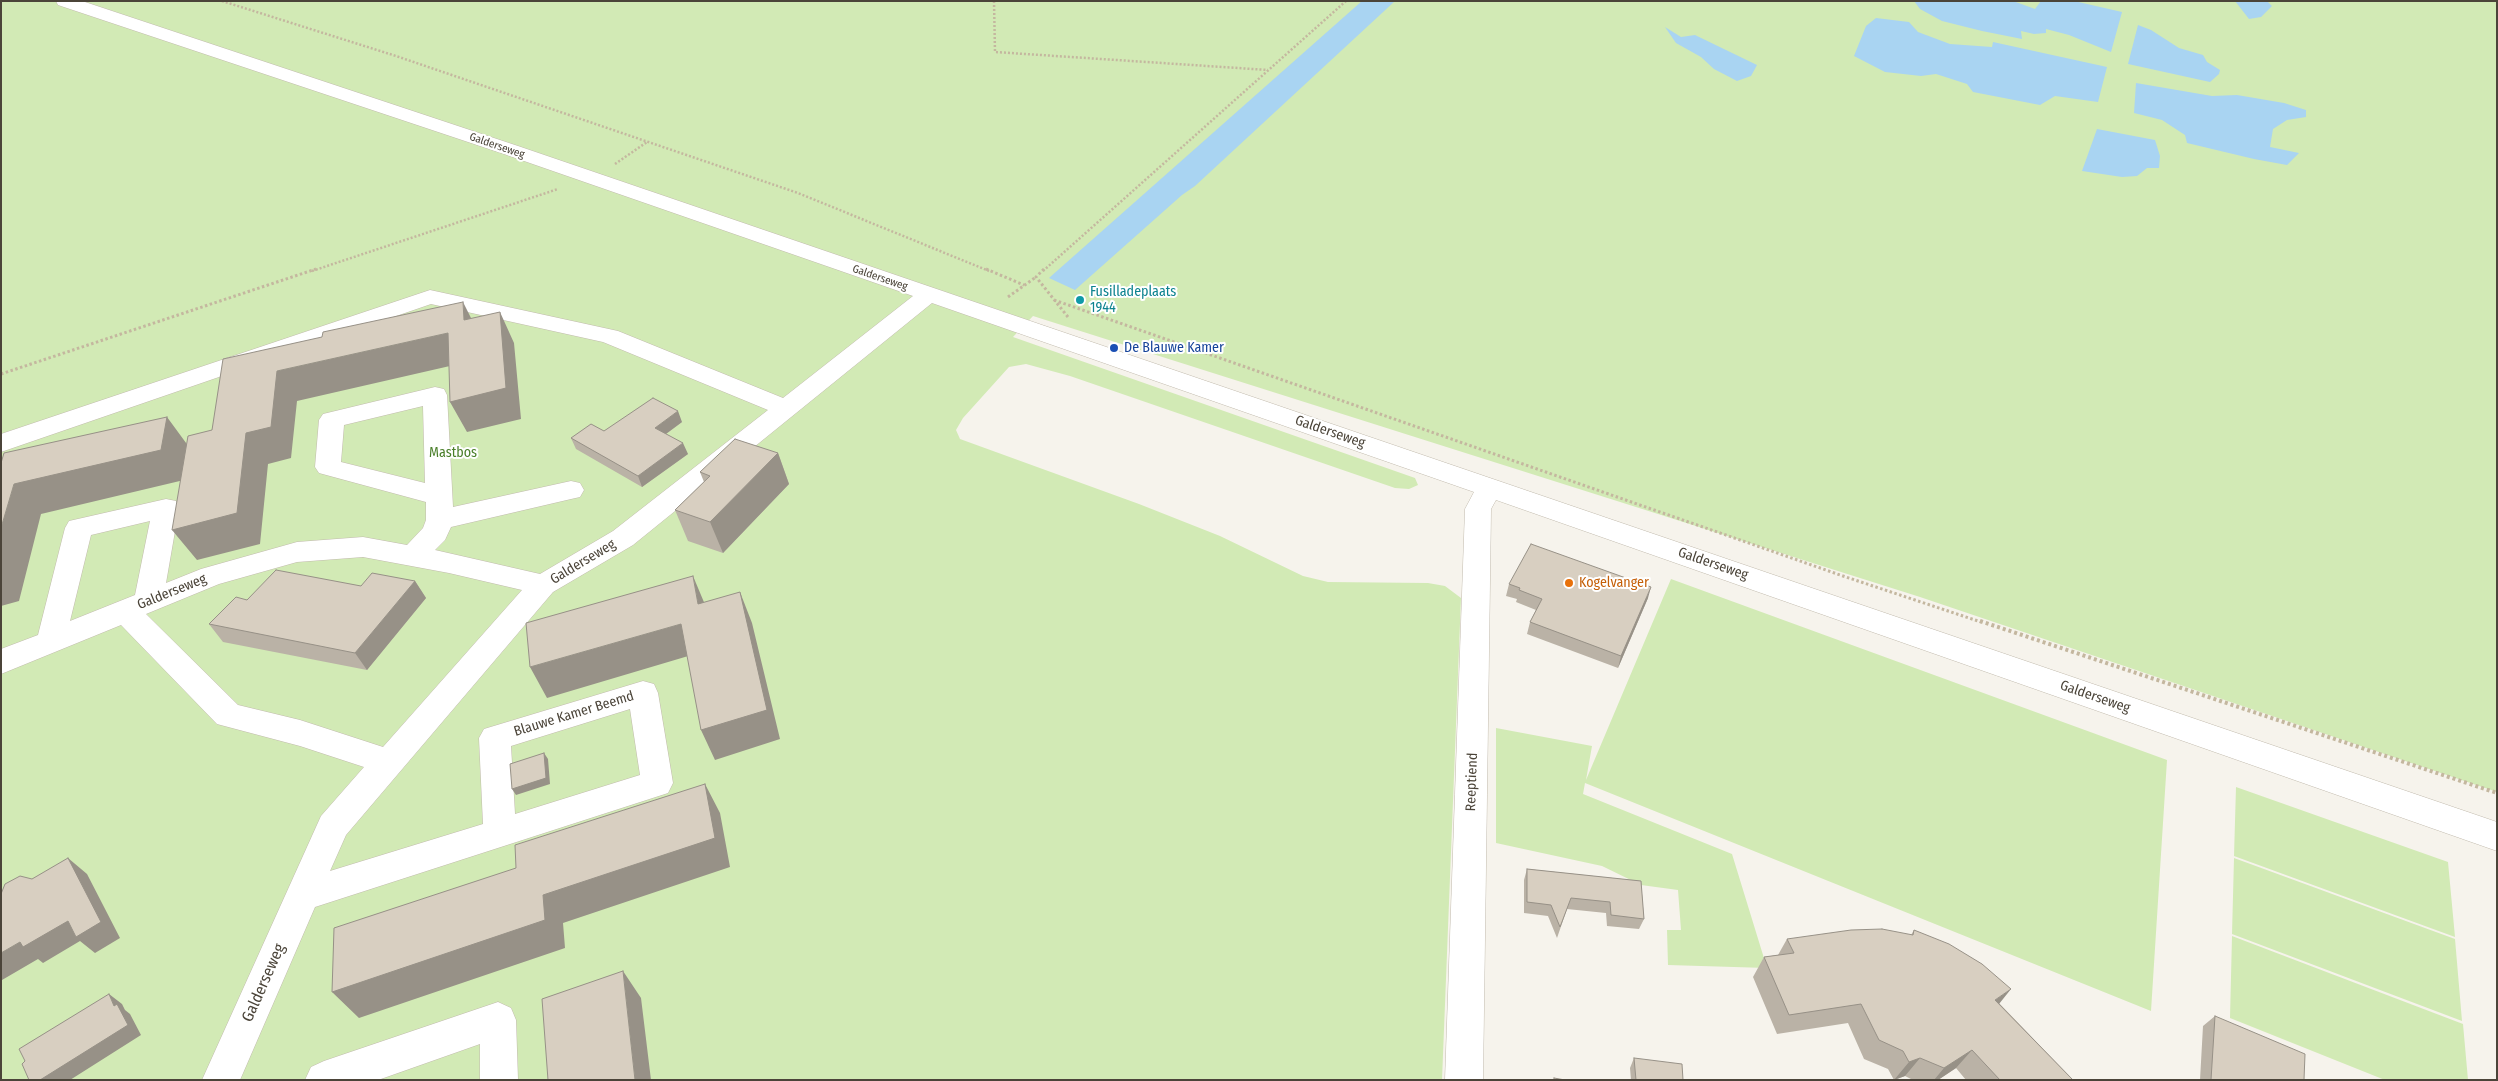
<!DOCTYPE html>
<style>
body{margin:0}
#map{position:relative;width:2498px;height:1081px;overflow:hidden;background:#f6f3ec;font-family:"Fira Sans Condensed",sans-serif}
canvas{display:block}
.frame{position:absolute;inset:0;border:2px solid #4b4439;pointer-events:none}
</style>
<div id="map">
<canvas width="2498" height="1081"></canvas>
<div class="frame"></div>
</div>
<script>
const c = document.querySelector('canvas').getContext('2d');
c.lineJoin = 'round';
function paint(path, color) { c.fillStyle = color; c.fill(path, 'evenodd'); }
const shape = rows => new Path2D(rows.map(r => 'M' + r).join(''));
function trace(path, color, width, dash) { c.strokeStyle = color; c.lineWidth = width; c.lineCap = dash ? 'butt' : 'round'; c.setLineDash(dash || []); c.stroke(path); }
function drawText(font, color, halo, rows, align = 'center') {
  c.font = font + ' "Fira Sans Condensed",sans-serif'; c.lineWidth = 4; c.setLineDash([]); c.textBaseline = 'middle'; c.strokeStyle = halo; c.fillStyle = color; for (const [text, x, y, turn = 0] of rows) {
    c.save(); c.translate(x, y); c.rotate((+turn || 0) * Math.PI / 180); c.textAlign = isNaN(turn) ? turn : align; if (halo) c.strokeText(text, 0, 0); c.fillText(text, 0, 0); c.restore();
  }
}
const green = shape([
 [1,1,2497,1,2497,792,1920,597,1033,316,1013,337,1415,478,1418,485,1409,489,1395,488,1070,376,1026,364,1009,367,963,418,956,430,960,439,1139,504,1220,536,1303,576,1328,582,1428,583,1445,586,1461,598,1442,1080,1,1080],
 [1671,579,2167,760,2151,1011,1585,783,1583,794,1732,854,1767,968,1668,965,1667,930,1681,930,1678,890,1641,885,1602,866,1496,843,1496,728,1592,746,1586,780],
 [2236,787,2448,862,2455,937,2234,856],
 [2234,858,2455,939,2462,1021,2232,934],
 [2232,936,2463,1024,2468,1080,2385,1080,2230,1018]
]);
const water = shape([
 [1362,1,1395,1,1195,186,1182,195,1075,290,1049,278],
 [1914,1,2013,1,2035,9,2041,1,2074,1,2122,12,2111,52,2069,35,2046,29,2046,33,2034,34,2021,31,2022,39,1982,31,1942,21,1920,9],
 [2235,1,2267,1,2272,6,2261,17,2249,19],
 [1876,18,1909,22,1918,32,1950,44,1992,47,1993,42,2107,67,2098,102,2055,96,2040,105,1973,92,1967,84,1936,74,1921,76,1885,72,1854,56,1866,26],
 [2138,25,2151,30,2179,48,2203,55,2207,62,2220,70,2219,74,2210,82,2128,64],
 [1665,27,1681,37,1695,35,1757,65,1751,76,1737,81,1714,69,1701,57,1676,43],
 [2136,83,2212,96,2237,95,2284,103,2306,110,2306,117,2287,120,2273,129,2270,147,2299,153,2287,165,2254,159,2187,143,2185,135,2162,120,2134,113],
 [2097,129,2155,140,2160,156,2159,168,2147,168,2137,176,2122,177,2082,171]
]);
const pathFar2 = shape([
 [222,1,396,56,798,193,989,271],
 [994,1,995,52,1268,70],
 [615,164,647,142],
 [312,271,558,189],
 [1043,271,1346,1]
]);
const pathFar1 = shape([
 [986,269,1024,285],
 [1044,269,1036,277,1068,317],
 [1008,297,1036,277],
 [1054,300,1843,576,1984,623],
 [1,374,316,269]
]);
const path = shape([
 [1980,621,2497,793]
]);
const minor = shape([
 [56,1,82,1,518,146,2497,822,2497,851,1496,500,1491,509,1483,1080,1445,1080,1465,509,1474,492,932,303,633,545,553,592,346,835,330,871,483,824,479,738,484,729,643,681,654,684,658,693,673,783,668,793,315,907,240,1080,202,1080,321,816,364,767,300,746,217,724,121,625,1,674,1,649,38,635,65,528,69,521,166,499,176,501,179,508,166,583,201,569,297,542,363,537,407,545,423,528,426,520,426,502,319,473,315,467,319,420,323,414,435,387,444,389,447,395,453,507,571,481,580,483,584,490,580,497,571,499,451,527,445,540,435,550,540,574,613,531,768,410,603,342,431,304,1,452,1,434,430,290,618,331,783,398,913,296,504,154,58,5,56,1],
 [423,406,425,483,341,462,344,425,423,406],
 [150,521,135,595,70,621,91,535,150,521],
 [363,557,449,573,522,590,383,747,300,720,238,705,146,614,219,584,297,562,363,557],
 [630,709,640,775,515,814,511,746,630,709],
 [498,1002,511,1008,516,1020,518,1080,480,1080,480,1044,378,1080,305,1080,311,1067,324,1061,498,1002]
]);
const wall = shape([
 [682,422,666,434,688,454,642,487,576,449,571,438,604,431],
 [778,453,789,484,723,553,688,541,675,510,704,482,700,472],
 [415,581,426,598,367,670,223,642,209,624,247,600,361,586],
 [1509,584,1648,598,1618,668,1527,634,1530,622,1536,610,1516,602,1517,599,1506,596],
 [1527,869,1641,881,1644,919,1639,929,1607,926,1606,913,1567,909,1557,938,1548,916,1524,913,1524,880],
 [1914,930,1999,1003,2073,1080,1966,1080,1956,1068,1938,1080,1913,1080,1905,1076,1894,1080,1888,1069,1864,1059,1848,1023,1777,1034,1753,977,1764,957,1778,955,1787,939,1911,935],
 [2215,1016,2304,1080,2200,1080,2203,1026],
 [1634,1058,1683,1080,1631,1080,1630,1068]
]);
const shadedWall = shape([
 [463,302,478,332,464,320],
 [500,312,514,343,521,419,467,432,450,402],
 [448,333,463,363,297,401,291,458,268,464,260,544,197,560,172,530,246,433,277,371],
 [678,411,682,422,659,439,655,428],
 [167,417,189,447,184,480,41,514,19,601,1,606,1,528,14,484],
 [683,443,688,454,642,487,638,476],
 [778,453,789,484,723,553,710,522],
 [693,576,706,607,698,604],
 [415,581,426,598,367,670,355,653],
 [1651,587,1648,598,1618,668,1621,656],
 [740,592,752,623,780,739,715,760,701,730],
 [681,624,695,654,547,698,530,667],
 [544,753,548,759,550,784,516,795,512,789],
 [705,784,720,813,730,867,563,923,565,948,359,1018,332,992,543,895],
 [68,858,87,874,120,938,95,953,80,941,43,963,38,959,2,980,1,979,1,953,20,942,68,921],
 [623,971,641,998,651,1080,635,1080],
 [2011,989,1995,1009,1995,1000],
 [109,994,122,1004,125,1010,130,1014,141,1035,70,1080,40,1080,114,1006],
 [1972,1050,1956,1068,1938,1080,1934,1080,1944,1068],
 [1920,1058,1905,1076,1894,1080,1909,1062]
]);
const building = shape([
 [463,302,464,320,500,312,506,388,450,402,448,333,277,371,271,427,246,433,237,513,172,530,188,436,212,430,223,359,322,337,323,332,463,302],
 [653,398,678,411,655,428,683,443,638,476,571,438,591,424,604,431,653,398],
 [167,417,161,450,14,484,1,528,1,463,4,453,167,417],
 [735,439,778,453,710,522,675,510,710,476,700,472,735,439],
 [1531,544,1651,587,1621,656,1530,622,1542,599,1519,590,1520,588,1509,584,1531,544],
 [276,570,361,586,372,573,415,581,355,653,209,624,236,597,247,600,276,570],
 [693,576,698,604,740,592,767,710,701,730,681,624,530,667,526,623,693,576],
 [544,753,546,778,512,789,510,764,544,753],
 [705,784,715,838,543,895,545,920,332,992,334,928,516,868,515,845,705,784],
 [68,858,101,922,76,937,68,921,23,947,20,942,1,953,1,894,5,884,20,876,32,879,68,858],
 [1527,869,1641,881,1644,919,1611,915,1610,902,1571,898,1560,927,1551,905,1527,902,1527,869],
 [1882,929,1913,935,1914,930,1949,944,1982,964,2011,989,1995,1000,2073,1080,2000,1080,1972,1050,1944,1068,1920,1058,1909,1062,1903,1051,1879,1040,1861,1004,1789,1015,1764,957,1794,953,1787,939,1851,930,1882,929],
 [623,971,635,1080,548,1080,542,999,623,971],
 [109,994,114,1006,117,1004,128,1025,40,1080,29,1080,22,1064,25,1061,19,1049,109,994],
 [2215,1016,2305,1054,2304,1080,2211,1080,2215,1016],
 [1634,1058,1682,1064,1683,1080,1636,1080,1634,1058],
 [1554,1078,1565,1080,1554,1080,1554,1078]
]);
const markers = [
 [1080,300,5,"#0f9aa8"],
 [1114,348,5,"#1a4fb4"],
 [1569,583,5,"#e8710a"]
];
const farStreetnames = [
 ["Galderseweg",497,146,19],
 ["Galderseweg",880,278,19]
];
const cultureNames = [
 ["Fusilladeplaats",1090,292],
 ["1944",1090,308]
];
const transitNames = [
 ["De Blauwe Kamer",1124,348]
];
const streetNames = [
 ["Galderseweg",1330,432,19],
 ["Galderseweg",583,562,-31],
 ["Galderseweg",1713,564,19],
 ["Galderseweg",172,592,-22],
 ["Galderseweg",2095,697,19],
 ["Blauwe Kamer Beemd",574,714,-17],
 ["Reeptiend",1472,782,-88]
];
const parkNames = [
 ["Mastbos",453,453]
];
const foodNames = [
 ["Kogelvanger",1579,583]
];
const nearStreetnames = [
 ["Galderseweg",264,983,-66]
];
paint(green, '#d2eab5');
paint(water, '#a9d4f2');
trace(minor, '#c2bbae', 1);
trace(pathFar2, '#c4b79f', 2.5, [2, 2]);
trace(pathFar1, '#c4b79f', 3, [2.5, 2.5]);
trace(path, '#c4b79f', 4, [3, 3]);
paint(minor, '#fff');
paint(wall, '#bab2a6');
paint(shadedWall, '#979187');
paint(building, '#d8cfc1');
trace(building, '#979187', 1);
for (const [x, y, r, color] of markers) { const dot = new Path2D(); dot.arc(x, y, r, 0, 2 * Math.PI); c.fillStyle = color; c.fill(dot); trace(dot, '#fff', 2); }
drawText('11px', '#4b4439', '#fff', farStreetnames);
drawText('14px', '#0d838f', '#fff', cultureNames, 'left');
drawText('14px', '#164399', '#fff', transitNames, 'left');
drawText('14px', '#4b4439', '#fff', streetNames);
drawText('14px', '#4a7f2a', '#fff', parkNames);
drawText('14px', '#c56008', '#fff', foodNames, 'left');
drawText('16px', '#4b4439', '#fff', nearStreetnames);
</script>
